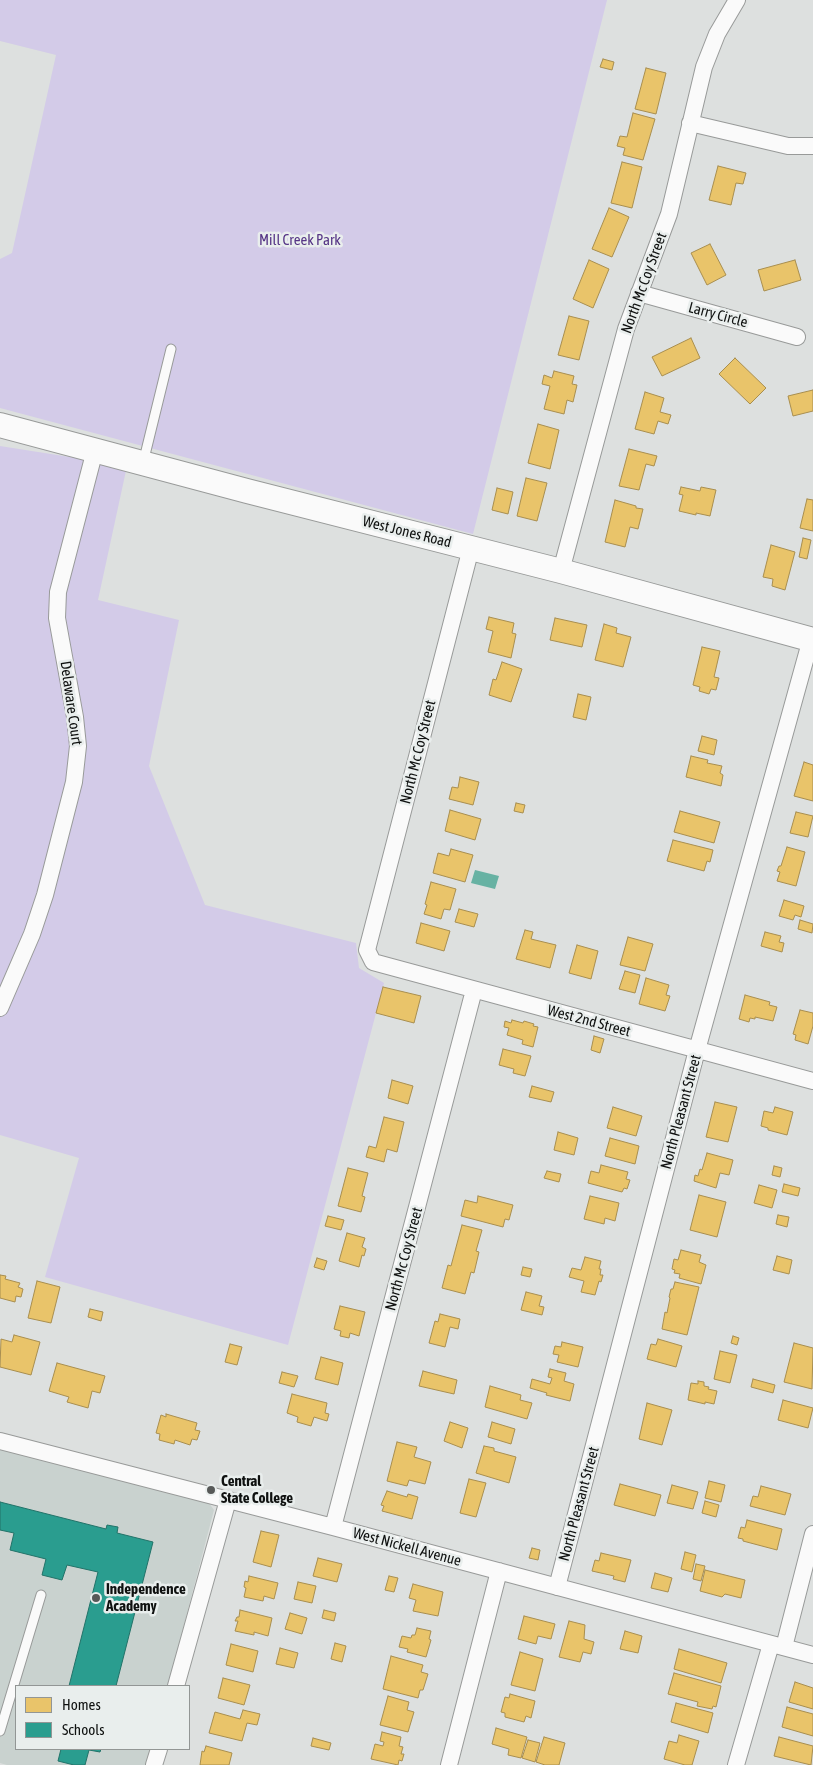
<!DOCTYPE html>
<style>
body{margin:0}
#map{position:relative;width:813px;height:1765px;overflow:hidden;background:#dde0df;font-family:"Asap Condensed",sans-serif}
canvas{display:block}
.legend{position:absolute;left:15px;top:1685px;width:175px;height:65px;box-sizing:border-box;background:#e9eeed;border:1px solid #929695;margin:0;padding:6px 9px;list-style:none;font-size:15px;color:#0f1110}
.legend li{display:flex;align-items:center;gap:10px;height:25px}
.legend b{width:25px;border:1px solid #929695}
</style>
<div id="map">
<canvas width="813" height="1765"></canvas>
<ul class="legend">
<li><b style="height:14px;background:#e9c46a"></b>Homes</li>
<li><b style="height:14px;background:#2a9d8f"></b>Schools</li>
</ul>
</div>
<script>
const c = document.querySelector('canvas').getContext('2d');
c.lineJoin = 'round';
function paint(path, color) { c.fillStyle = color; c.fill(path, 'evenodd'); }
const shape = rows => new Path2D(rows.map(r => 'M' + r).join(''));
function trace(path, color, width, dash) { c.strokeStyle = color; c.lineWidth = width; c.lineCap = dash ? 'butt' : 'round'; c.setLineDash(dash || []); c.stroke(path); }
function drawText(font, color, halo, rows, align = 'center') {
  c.font = font + ' "Asap Condensed",sans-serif'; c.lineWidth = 5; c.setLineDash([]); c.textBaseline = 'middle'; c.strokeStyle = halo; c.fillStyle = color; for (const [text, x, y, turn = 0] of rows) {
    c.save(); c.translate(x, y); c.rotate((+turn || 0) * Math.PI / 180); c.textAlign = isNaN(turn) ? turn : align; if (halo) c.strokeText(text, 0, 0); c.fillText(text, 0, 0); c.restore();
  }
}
const built = shape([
 [0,1449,209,1503,214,1510,168,1686,16,1686,16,1749,152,1749,147,1765,7,1765,0,1763]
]);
const green = shape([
 [0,0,607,0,473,534,0,408,0,259,12,253,56,55,0,41],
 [0,446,127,466,98,600,179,620,149,766,205,905,356,943,359,968,384,983,288,1345,45,1277,79,1158,0,1135]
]);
const water = shape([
 [475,870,499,876,495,889,471,883]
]);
const homes = shape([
 [603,59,614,62,612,70,600,67,603,59],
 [646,68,666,73,656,114,635,109,646,68],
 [633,113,655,119,643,160,623,155,625,148,617,146,620,136,627,137,633,113],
 [622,162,642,167,632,208,611,203,622,162],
 [718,166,746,173,743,184,736,183,731,205,709,200,718,166],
 [609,208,629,217,612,257,592,249,609,208],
 [710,244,726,275,707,285,691,253,710,244],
 [589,260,609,269,593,308,573,299,589,260],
 [795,260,801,280,764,291,758,270,795,260],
 [569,316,589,321,579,360,558,355,569,316],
 [691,338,700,358,662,376,652,357,691,338],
 [735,358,766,388,750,404,719,374,735,358],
 [554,371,574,376,572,384,577,385,573,402,567,400,564,414,544,409,550,386,542,384,544,375,552,378,554,371],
 [813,390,813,411,793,416,788,396,813,390],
 [645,392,664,398,660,412,671,415,668,424,658,421,654,434,635,429,645,392],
 [538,424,559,430,550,469,528,463,538,424],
 [629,449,657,456,654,466,646,464,639,490,619,486,629,449],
 [526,478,547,483,537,521,517,516,526,478],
 [681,487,700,491,701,487,716,490,710,516,696,513,696,515,679,511,683,495,679,494,681,487],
 [497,488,513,492,508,514,492,510,497,488],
 [807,499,813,500,813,531,800,528,807,499],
 [615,500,636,506,636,508,643,509,638,529,630,527,625,547,605,542,615,500],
 [803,538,811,540,807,559,799,557,803,538],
 [771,545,795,552,785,590,772,586,773,579,763,577,771,545],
 [489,617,514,623,512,633,516,634,511,658,488,652,493,631,486,629,489,617],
 [555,618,587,625,582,647,550,640,555,618],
 [604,624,617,628,616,633,631,637,623,667,595,660,604,624],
 [702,647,720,651,714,677,719,678,716,690,711,689,709,694,699,691,700,687,693,685,702,647],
 [502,662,522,669,511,702,489,695,493,679,496,680,502,662],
 [578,694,591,697,586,720,573,717,578,694],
 [702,736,717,740,714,755,698,751,702,736],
 [691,756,708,760,707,763,722,766,720,773,723,775,721,786,686,777,691,756],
 [804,762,813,765,813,801,794,796,804,762],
 [460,777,479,782,473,805,449,799,452,787,458,788,460,777],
 [516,803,525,805,523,813,514,811,516,803],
 [450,810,481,819,475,840,445,831,450,810],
 [680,811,720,822,714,843,674,832,680,811],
 [796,812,813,816,808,837,790,833,796,812],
 [673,840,713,850,710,862,707,861,704,871,667,861,673,840],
 [787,847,805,852,796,886,777,881,780,872,777,871,779,866,781,866,787,847],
 [451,849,473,855,465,882,433,873,438,853,449,856,451,849],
 [431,882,456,889,450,910,444,909,441,919,424,914,427,905,425,904,431,882],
 [784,900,804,906,801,917,795,915,793,920,779,916,784,900],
 [459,909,478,914,474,927,455,922,459,909],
 [800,920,813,924,812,933,798,929,800,920],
 [421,923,450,931,444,951,416,943,421,923],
 [525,930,533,932,531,939,556,945,550,968,516,959,525,930],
 [765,932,781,936,779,942,784,943,782,952,761,946,765,932],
 [628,937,653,944,645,971,620,965,628,937],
 [577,945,598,951,591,979,569,973,577,945],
 [625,971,640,975,635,993,619,989,625,971],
 [646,978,669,985,666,995,670,996,665,1011,639,1004,646,978],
 [383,987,421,996,414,1023,376,1013,383,987],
 [745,995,770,1002,769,1005,777,1007,773,1021,755,1017,755,1019,750,1018,749,1022,739,1019,745,995],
 [800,1010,813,1013,813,1026,808,1044,795,1040,796,1035,793,1034,800,1010],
 [512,1020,523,1023,524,1021,534,1024,533,1026,538,1027,533,1047,522,1044,523,1040,507,1035,509,1028,504,1027,505,1021,511,1023,512,1020],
 [594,1036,604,1039,600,1053,591,1050,594,1036],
 [503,1049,531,1056,525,1076,513,1073,514,1069,499,1065,503,1049],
 [392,1080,413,1086,408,1104,388,1098,392,1080],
 [532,1086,554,1092,551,1102,529,1097,532,1086],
 [715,1102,737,1107,728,1142,706,1137,715,1102],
 [613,1107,642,1116,636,1136,607,1128,613,1107],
 [775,1107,793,1112,787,1135,768,1130,768,1128,761,1126,764,1111,773,1113,775,1107],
 [384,1117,404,1122,397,1152,387,1149,384,1162,366,1157,369,1146,376,1148,384,1117],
 [558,1132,578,1138,574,1155,554,1150,558,1132],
 [610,1138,639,1146,635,1164,605,1156,610,1138],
 [707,1153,733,1160,729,1175,720,1173,716,1188,694,1181,695,1175,698,1176,700,1169,702,1170,707,1153],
 [601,1165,628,1172,626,1179,630,1180,627,1189,624,1188,622,1192,588,1183,591,1171,599,1173,601,1165],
 [774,1166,782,1168,780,1177,772,1175,774,1166],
 [348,1168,368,1173,362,1196,365,1197,361,1212,338,1206,348,1168],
 [547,1171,561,1174,559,1182,544,1178,547,1171],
 [784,1184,800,1188,798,1196,782,1192,784,1184],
 [759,1185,777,1190,772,1208,754,1203,759,1185],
 [699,1195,726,1202,717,1237,690,1230,699,1195],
 [478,1196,513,1205,509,1220,505,1219,503,1227,461,1216,465,1200,477,1203,478,1196],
 [590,1196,619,1203,615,1221,605,1218,604,1224,584,1219,590,1196],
 [778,1215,789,1217,787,1227,776,1224,778,1215],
 [328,1216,344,1220,341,1230,325,1226,328,1216],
 [462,1225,482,1230,476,1251,479,1252,474,1273,471,1272,465,1294,442,1288,448,1265,451,1266,462,1225],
 [347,1233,365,1238,362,1247,366,1249,364,1256,362,1255,359,1267,339,1261,347,1233],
 [681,1250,701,1255,699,1262,706,1265,701,1284,679,1278,680,1274,674,1273,675,1270,672,1269,674,1259,678,1260,681,1250],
 [777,1256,792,1260,789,1274,773,1270,777,1256],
 [585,1257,601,1261,599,1269,601,1269,600,1275,603,1275,601,1282,599,1281,595,1295,581,1292,584,1281,569,1277,572,1268,581,1270,585,1257],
 [317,1258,327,1261,324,1270,314,1267,317,1258],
 [523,1267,532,1269,530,1277,521,1275,523,1267],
 [0,1275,6,1276,5,1279,20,1283,18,1287,23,1289,21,1297,16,1296,15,1302,0,1298,0,1275],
 [37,1281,60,1287,51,1323,28,1318,37,1281],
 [675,1282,699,1287,687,1335,662,1329,665,1312,667,1313,670,1298,669,1297,671,1289,673,1289,675,1282],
 [526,1292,542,1296,539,1306,544,1307,542,1315,521,1310,526,1292],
 [340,1306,365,1312,359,1336,350,1333,349,1338,340,1336,341,1331,334,1329,340,1306],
 [90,1309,103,1312,101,1321,88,1317,90,1309],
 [440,1314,460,1319,458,1329,450,1327,445,1347,429,1343,435,1321,438,1322,440,1314],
 [14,1335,40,1342,31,1375,0,1367,1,1339,12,1342,14,1335],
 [733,1336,739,1338,737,1345,731,1343,733,1336],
 [658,1339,682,1346,676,1367,647,1359,651,1344,656,1345,658,1339],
 [562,1342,583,1347,578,1367,557,1362,559,1355,553,1354,555,1346,561,1347,562,1342],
 [794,1343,813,1348,812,1389,784,1382,794,1343],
 [230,1344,242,1347,237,1365,225,1362,230,1344],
 [720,1351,737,1355,730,1383,714,1379,720,1351],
 [321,1357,343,1363,338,1385,315,1379,321,1357],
 [57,1363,105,1376,100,1393,92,1391,88,1408,67,1402,69,1397,49,1391,57,1363],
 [550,1369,566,1373,564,1381,574,1384,570,1401,546,1395,547,1393,530,1388,532,1379,550,1384,552,1378,548,1377,550,1369],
 [423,1371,457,1380,454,1394,419,1386,423,1371],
 [282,1372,298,1376,294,1387,279,1383,282,1372],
 [753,1379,775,1385,773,1393,751,1387,753,1379],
 [698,1381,704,1382,704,1386,709,1387,708,1389,717,1391,714,1404,705,1402,705,1404,688,1400,691,1383,698,1384,698,1381],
 [490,1386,521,1395,520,1400,532,1403,527,1419,485,1407,490,1386],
 [292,1394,327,1403,325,1413,329,1414,327,1421,314,1417,311,1426,297,1422,298,1417,287,1413,292,1394],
 [783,1400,813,1408,808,1428,778,1420,783,1400],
 [647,1403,672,1410,662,1445,639,1439,647,1403],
 [166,1414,197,1423,195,1430,200,1431,197,1440,192,1439,190,1445,175,1440,174,1444,159,1440,160,1434,156,1433,161,1415,166,1417,166,1414],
 [450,1422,468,1428,462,1448,444,1441,450,1422],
 [492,1422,515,1429,511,1444,488,1437,492,1422],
 [397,1442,417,1447,414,1457,431,1462,425,1484,409,1480,407,1486,387,1481,397,1442],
 [484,1446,494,1448,494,1451,516,1457,509,1483,476,1473,484,1446],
 [469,1479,486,1483,476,1517,460,1513,469,1479],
 [709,1481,725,1485,721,1502,705,1498,709,1481],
 [620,1484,661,1495,655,1516,614,1505,620,1484],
 [672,1485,698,1492,693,1509,667,1503,672,1485],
 [761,1486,791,1494,785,1515,750,1506,753,1496,758,1497,761,1486],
 [387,1491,407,1497,408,1494,418,1497,412,1519,382,1511,384,1506,381,1505,387,1491],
 [705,1501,719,1505,716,1517,702,1513,705,1501],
 [747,1520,782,1529,777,1550,743,1541,743,1539,738,1538,741,1527,745,1528,747,1520],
 [261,1531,279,1535,271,1567,253,1562,261,1531],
 [532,1548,540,1550,538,1560,529,1558,532,1548],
 [685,1552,696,1555,692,1572,681,1569,685,1552],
 [601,1553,631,1560,625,1582,613,1579,614,1576,592,1571,595,1560,599,1561,601,1553],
 [318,1558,342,1564,337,1582,313,1576,318,1558],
 [696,1564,705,1566,701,1581,693,1579,696,1564],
 [705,1570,745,1580,741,1598,725,1594,722,1597,700,1591,705,1570],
 [655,1573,672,1578,668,1592,651,1588,655,1573],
 [249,1576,278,1583,274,1599,264,1596,263,1601,244,1597,246,1588,244,1587,245,1581,248,1582,249,1576],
 [389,1576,398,1578,394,1592,385,1590,389,1576],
 [298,1582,316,1586,312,1603,294,1599,298,1582],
 [413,1584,443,1592,438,1616,413,1611,416,1600,409,1598,413,1584],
 [240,1610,272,1618,268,1636,254,1632,254,1635,235,1631,238,1621,235,1621,237,1617,239,1617,240,1610],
 [324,1610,336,1613,334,1621,322,1618,324,1610],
 [290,1613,307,1618,302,1634,285,1629,290,1613],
 [524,1616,555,1624,551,1639,538,1636,536,1644,518,1639,524,1616],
 [569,1621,585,1625,584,1639,594,1642,591,1654,583,1652,580,1662,559,1657,569,1621],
 [417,1628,431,1631,429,1639,431,1640,426,1657,407,1652,408,1649,399,1647,402,1636,411,1638,412,1635,415,1635,417,1628],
 [625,1631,642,1636,638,1653,620,1649,625,1631],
 [335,1643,346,1646,342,1662,331,1659,335,1643],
 [231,1644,258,1651,253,1672,226,1665,231,1644],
 [280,1648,298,1653,294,1668,276,1664,280,1648],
 [679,1649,727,1663,721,1683,674,1669,679,1649],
 [520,1652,543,1659,535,1691,511,1685,520,1652],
 [391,1656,423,1665,421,1672,428,1674,423,1690,420,1690,418,1698,383,1689,391,1656],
 [674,1673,721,1686,716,1707,713,1706,712,1709,697,1706,698,1702,668,1694,674,1673],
 [223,1678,250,1685,244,1705,218,1698,223,1678],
 [795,1682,813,1688,813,1709,789,1702,795,1682],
 [510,1694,535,1701,531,1718,526,1716,524,1722,505,1717,505,1713,501,1712,505,1697,509,1698,510,1694],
 [388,1696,409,1702,407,1710,414,1712,408,1732,380,1725,388,1696],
 [676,1703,713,1713,708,1733,671,1722,676,1703],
 [787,1707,813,1714,813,1736,782,1727,787,1707],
 [243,1710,260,1714,257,1725,247,1723,242,1741,209,1733,215,1712,240,1719,243,1710],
 [496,1728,527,1737,521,1758,508,1755,509,1749,492,1744,496,1728],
 [382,1732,401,1737,399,1746,403,1747,401,1754,404,1754,402,1761,399,1760,398,1765,371,1759,375,1744,383,1746,384,1742,380,1741,382,1732],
 [679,1735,699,1741,692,1765,685,1765,664,1759,669,1741,677,1743,679,1735],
 [544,1737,565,1743,559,1765,545,1765,536,1762,544,1737],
 [779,1737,813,1746,811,1765,774,1756,779,1737],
 [313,1738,331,1743,329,1750,311,1746,313,1738],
 [528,1740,540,1743,535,1762,522,1758,528,1740],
 [206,1746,232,1753,229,1765,200,1765,202,1751,204,1752,206,1746]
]);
const schools = shape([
 [0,1502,106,1529,107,1525,118,1527,117,1533,153,1542,116,1686,69,1686,98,1572,67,1565,62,1580,42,1575,46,1559,10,1550,14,1533,0,1530,0,1502],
 [61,1749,101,1749,100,1752,89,1750,85,1765,74,1765,58,1761,61,1749]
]);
const lane = shape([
 [143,463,171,349],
 [0,1731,41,1595]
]);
const street = shape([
 [690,123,788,146,813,146],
 [639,293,797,337],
 [471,548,367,950,373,962,813,1081],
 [561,571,626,329,669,214,704,67,717,34,737,0],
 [0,1008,32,934,45,895,74,782,78,746,75,717,57,618,58,592,95,450],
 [0,1441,333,1527,813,1655],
 [333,1527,474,990],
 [557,1587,697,1050,811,639],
 [784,1647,813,1534],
 [176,1686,228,1500],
 [154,1765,159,1749],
 [449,1765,499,1571],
 [736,1765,771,1644]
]);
const secondary = shape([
 [0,425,247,491,561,571,813,640]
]);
const markers = [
 [211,1490,5,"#575958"],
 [96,1598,5,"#575958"]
];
const parkNames = [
 ["Mill Creek Park",300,240]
];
const streetNames = [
 ["North Mc Coy Street",644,283,-70],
 ["Larry Circle",718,315,15],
 ["West Jones Road",407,532,14],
 ["Delaware Court",71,703,82],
 ["North Mc Coy Street",418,752,-76],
 ["West 2nd Street",589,1021,15],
 ["North Pleasant Street",681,1112,-75],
 ["North Mc Coy Street",404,1259,-75],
 ["North Pleasant Street",579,1504,-75],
 ["West Nickell Avenue",407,1547,15]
];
const poiNames = [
 ["Central",221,1481],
 ["State College",221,1498],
 ["Independence",106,1589],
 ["Academy",106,1606]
];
paint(built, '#c9d2cf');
paint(green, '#d3cbe8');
paint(water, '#67b2a3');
paint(homes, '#e9c46a');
trace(homes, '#a88e4f', 1);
paint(schools, '#2a9d8f');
trace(schools, '#227369', 1);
trace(lane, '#989a99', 11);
trace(street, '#989a99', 18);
trace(secondary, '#989a99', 26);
trace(lane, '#fafafa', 9);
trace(street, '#fafafa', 16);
trace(secondary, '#fafafa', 24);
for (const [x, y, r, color] of markers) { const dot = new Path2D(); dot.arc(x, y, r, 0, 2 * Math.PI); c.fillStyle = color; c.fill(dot); trace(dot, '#e9eeed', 2); }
drawText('15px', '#563586', '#e9eeed', parkNames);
drawText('15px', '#0f1110', '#e9eeed', streetNames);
drawText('bold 15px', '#0f1110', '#e9eeed', poiNames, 'left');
</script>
